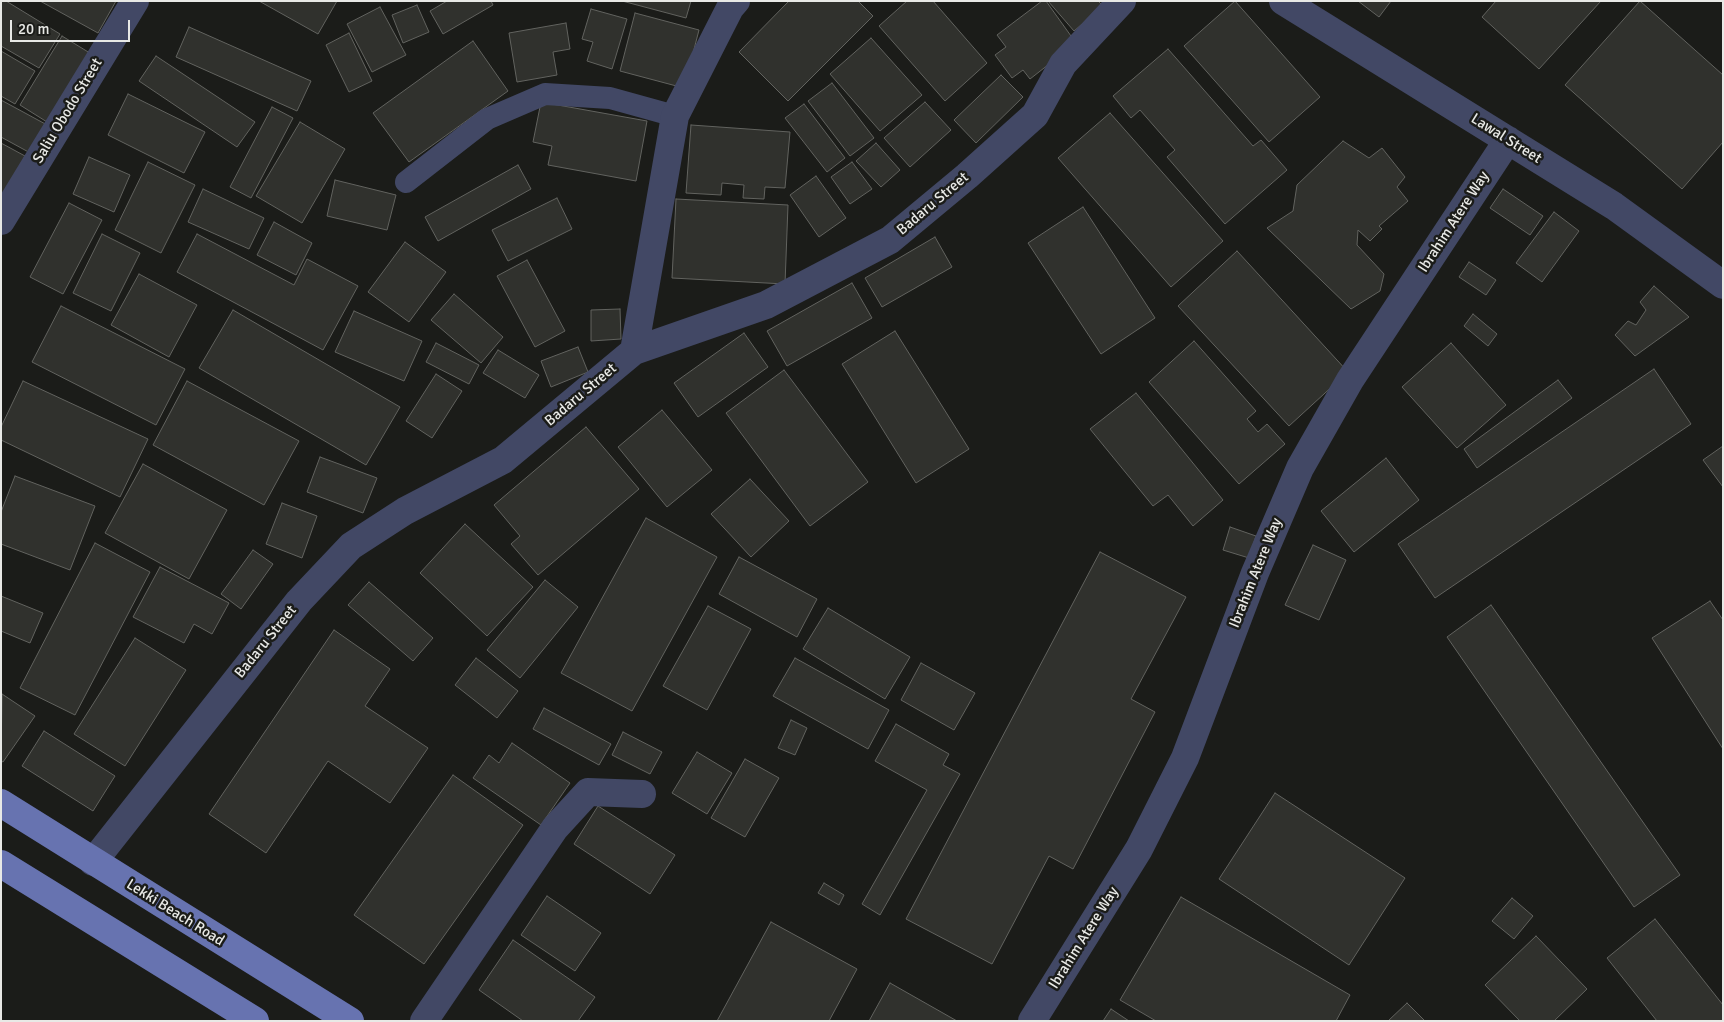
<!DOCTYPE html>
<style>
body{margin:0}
#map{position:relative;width:1724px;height:1022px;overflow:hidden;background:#1b1c19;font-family:Signika,sans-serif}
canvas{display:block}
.frame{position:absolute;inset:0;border:2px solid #e8e9e6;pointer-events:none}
.scale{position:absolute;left:10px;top:20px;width:120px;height:22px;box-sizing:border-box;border:2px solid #e8e9e6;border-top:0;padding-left:6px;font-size:15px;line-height:18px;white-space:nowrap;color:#e8e9e6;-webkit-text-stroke:4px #1b1c19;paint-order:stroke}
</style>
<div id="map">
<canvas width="1724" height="1022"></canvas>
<div class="frame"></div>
<div class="scale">20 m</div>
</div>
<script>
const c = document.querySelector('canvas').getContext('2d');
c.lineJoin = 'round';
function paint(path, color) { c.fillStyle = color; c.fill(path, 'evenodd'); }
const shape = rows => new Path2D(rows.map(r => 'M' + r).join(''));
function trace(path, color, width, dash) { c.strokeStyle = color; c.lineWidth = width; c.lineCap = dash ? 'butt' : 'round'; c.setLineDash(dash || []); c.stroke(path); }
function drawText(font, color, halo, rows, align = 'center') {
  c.font = font + ' Signika,sans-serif'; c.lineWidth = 5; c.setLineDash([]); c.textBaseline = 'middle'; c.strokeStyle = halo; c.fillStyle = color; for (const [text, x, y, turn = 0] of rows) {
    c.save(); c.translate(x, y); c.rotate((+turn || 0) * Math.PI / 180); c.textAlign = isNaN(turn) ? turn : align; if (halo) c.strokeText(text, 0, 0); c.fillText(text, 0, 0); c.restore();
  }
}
const building = shape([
 [1,1,6,1,60,34,39,68,1,46,1,1],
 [40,1,116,1,98,33,40,1],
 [259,1,337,1,318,34,259,1],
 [447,1,491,1,493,5,443,34,430,11,447,1],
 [622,1,691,1,686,18,622,1],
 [789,1,858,1,873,16,788,101,739,52,789,1],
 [907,1,933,1,987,63,945,101,879,26,907,1],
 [1042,1,1046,1,1076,43,1030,79,1023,70,1012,78,995,55,1006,47,997,35,1042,1],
 [1048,1,1098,1,1103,6,1074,31,1048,1],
 [1235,1,1320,97,1269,142,1184,46,1235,1],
 [1358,1,1391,1,1379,17,1358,1],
 [1496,1,1601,1,1539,69,1482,17,1496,1],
 [1640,1,1723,75,1723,142,1682,189,1565,85,1640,1],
 [417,5,429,32,403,43,392,15,417,5],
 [380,7,406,55,372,72,347,24,380,7],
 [591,9,627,19,612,69,587,61,593,42,582,39,591,9],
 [635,13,699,30,684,88,620,71,635,13],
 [566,23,570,49,553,52,557,75,517,82,509,33,566,23],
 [189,27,311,81,297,111,176,57,189,27],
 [349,33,372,81,349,92,326,45,349,33],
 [62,36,98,58,55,127,20,105,62,36],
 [871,38,922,95,880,131,830,74,871,38],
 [473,41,508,91,409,162,373,113,473,41],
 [1168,49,1253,146,1261,140,1287,170,1225,224,1167,157,1175,150,1140,110,1131,118,1113,96,1168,49],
 [1,51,35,71,15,104,1,96,1,51],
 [156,56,255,122,237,147,139,81,156,56],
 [1001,75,1023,97,976,143,954,120,1001,75],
 [832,83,874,138,850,156,808,101,832,83],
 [128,94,205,132,184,173,108,135,128,94],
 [1,100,49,126,34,155,1,137,1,100],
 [541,102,647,121,636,181,548,165,552,146,533,142,541,102],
 [925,102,951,130,910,167,884,138,925,102],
 [804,104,845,158,827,172,785,118,804,104],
 [272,107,293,118,251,198,230,187,272,107],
 [1110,113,1223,241,1171,287,1058,158,1110,113],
 [300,122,345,149,302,223,256,196,300,122],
 [691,125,790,132,785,188,765,187,764,199,743,198,744,185,722,183,721,195,686,193,691,125],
 [1343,141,1369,158,1382,148,1405,177,1397,187,1408,201,1379,226,1382,229,1370,241,1358,230,1357,245,1384,274,1380,291,1351,309,1267,228,1293,211,1297,185,1343,141],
 [1,143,25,156,1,200,1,143],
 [876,143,900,170,881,187,856,161,876,143],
 [89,157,130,175,114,212,73,194,89,157],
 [148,162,195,185,161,253,115,230,148,162],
 [852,162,872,189,850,204,831,177,852,162],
 [518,165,531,189,438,241,425,217,518,165],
 [816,176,846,218,819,237,790,195,816,176],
 [335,180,396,195,387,230,327,216,335,180],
 [203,189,264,218,249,249,188,222,203,189],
 [1503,189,1543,216,1530,235,1490,208,1503,189],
 [557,198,572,229,508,261,492,230,557,198],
 [676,199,788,205,785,284,672,278,676,199],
 [69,203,102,220,63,294,30,277,69,203],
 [1083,207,1155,318,1101,354,1028,243,1083,207],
 [1554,212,1579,231,1542,282,1516,263,1554,212],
 [274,222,312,243,296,275,257,255,274,222],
 [102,234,140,253,111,311,73,293,102,234],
 [197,234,294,285,307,259,358,286,323,350,177,272,197,234],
 [935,237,952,267,882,307,865,278,935,237],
 [405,242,446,272,409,322,368,292,405,242],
 [1237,251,1348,372,1289,426,1178,306,1237,251],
 [527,260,565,331,535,347,497,276,527,260],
 [1469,262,1496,280,1486,295,1459,277,1469,262],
 [139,274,197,305,169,357,111,325,139,274],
 [852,283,872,318,787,366,767,331,852,283],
 [1654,286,1689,317,1635,356,1615,335,1628,321,1636,325,1646,310,1640,302,1654,286],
 [454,294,503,337,481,363,431,320,454,294],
 [61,306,185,369,156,425,32,362,61,306],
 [620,309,621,339,591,341,591,310,620,309],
 [233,310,400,407,366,465,199,368,233,310],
 [354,311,422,341,404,381,335,352,354,311],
 [1473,314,1497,334,1488,346,1464,326,1473,314],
 [895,331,969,449,916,483,842,364,895,331],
 [744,333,768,367,698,417,674,383,744,333],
 [1194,341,1256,411,1247,419,1258,432,1267,424,1285,444,1239,484,1149,382,1194,341],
 [436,343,479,365,469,384,426,362,436,343],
 [1451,343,1506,405,1457,448,1402,387,1451,343],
 [578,347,588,372,551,387,541,361,578,347],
 [498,350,539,375,525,398,483,373,498,350],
 [1654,369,1691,424,1435,598,1398,544,1654,369],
 [784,370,868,482,810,526,726,413,784,370],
 [436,374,462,391,432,438,406,421,436,374],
 [1558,380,1572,398,1477,468,1464,449,1558,380],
 [23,381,148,439,120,497,1,440,1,427,23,381],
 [187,381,299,441,264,505,153,445,187,381],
 [1136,393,1223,500,1193,526,1168,495,1153,506,1090,429,1136,393],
 [662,410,712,470,667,507,618,447,662,410],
 [586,427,639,489,538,575,511,544,520,536,494,505,586,427],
 [1723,446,1723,487,1703,460,1723,446],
 [320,457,377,478,363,513,307,492,320,457],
 [1386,458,1419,500,1354,552,1321,511,1386,458],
 [143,464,227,510,189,579,105,533,143,464],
 [15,476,95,506,70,570,1,544,1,512,15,476],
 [750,479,789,521,751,557,711,514,750,479],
 [282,503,317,516,302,558,266,544,282,503],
 [646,518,717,557,632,711,561,673,646,518],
 [465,524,533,587,487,636,420,573,465,524],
 [1230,527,1256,536,1249,558,1223,550,1230,527],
 [95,543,150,572,75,715,20,688,95,543],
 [1313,545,1346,560,1319,620,1285,605,1313,545],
 [253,550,273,564,241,609,221,594,253,550],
 [1100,552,1186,597,1131,699,1155,712,1073,869,1049,856,992,964,906,919,1100,552],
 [739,557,817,599,797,637,719,594,739,557],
 [160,567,229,603,212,634,194,624,184,643,133,617,160,567],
 [545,580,578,607,520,678,487,650,545,580],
 [369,582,433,638,413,661,348,605,369,582],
 [1,596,43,613,30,643,1,631,1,596],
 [1710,601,1723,620,1723,749,1652,638,1710,601],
 [1491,605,1680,875,1634,907,1447,637,1491,605],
 [708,606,751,629,707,710,663,686,708,606],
 [828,608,910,657,885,699,803,649,828,608],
 [334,630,390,669,365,706,428,748,390,803,328,761,266,853,209,814,334,630],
 [135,638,186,670,125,766,74,734,135,638],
 [476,658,518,691,497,718,455,685,476,658],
 [795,658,889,710,868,749,773,696,795,658],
 [921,663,975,693,954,730,901,700,921,663],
 [2,694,35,716,3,762,1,761,2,694],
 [544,708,611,744,599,765,533,729,544,708],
 [791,720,807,728,795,755,778,748,791,720],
 [896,724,949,754,943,765,960,774,880,915,862,904,927,790,875,761,896,724],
 [44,731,115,776,93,811,22,766,44,731],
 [623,732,662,752,650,774,612,755,623,732],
 [512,743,570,783,541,825,473,778,489,755,499,763,512,743],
 [697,752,732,773,707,814,672,793,697,752],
 [745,759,779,778,745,837,711,818,745,759],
 [453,775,523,825,424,964,354,915,453,775],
 [1275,793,1405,878,1349,965,1219,879,1275,793],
 [598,806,675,855,650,894,574,844,598,806],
 [824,883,844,895,839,905,818,893,824,883],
 [547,896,601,933,575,971,521,935,547,896],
 [1181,897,1350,995,1336,1021,1156,1021,1120,1000,1181,897],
 [1512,898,1533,916,1514,939,1492,921,1512,898],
 [1655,919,1723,1005,1723,1021,1657,1021,1607,958,1655,919],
 [771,922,857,969,829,1021,717,1021,771,922],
 [1536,936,1587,989,1554,1021,1520,1021,1485,985,1536,936],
 [513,940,595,997,578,1021,523,1021,479,990,513,940],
 [890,983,957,1021,869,1021,890,983],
 [1407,1003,1425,1021,1388,1021,1407,1003],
 [1111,1009,1129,1021,1103,1021,1111,1009]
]);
const service = shape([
 [406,182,487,119,545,94,610,98,675,116]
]);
const minor = shape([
 [1283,1,1614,206,1723,285],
 [1,221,135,1],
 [634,351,675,116,730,8,736,1],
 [93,862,299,601,351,546,405,511,503,460,634,351,766,305,890,240,967,176,1035,115,1063,64,1122,1],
 [424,1021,555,828,588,792,642,794],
 [1032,1021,1139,849,1185,758,1255,573,1300,468,1350,380,1508,140]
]);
const primary = shape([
 [1,803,350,1021],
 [1,864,255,1021]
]);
const streetNames = [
 ["Saliu Obodo Street",68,111,-59],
 ["Lawal Street",1506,139,32],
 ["Badaru Street",933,204,-40],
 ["Ibrahim Atere Way",1454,222,-57],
 ["Badaru Street",581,395,-40],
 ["Ibrahim Atere Way",1256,573,-68],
 ["Badaru Street",266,642,-51],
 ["Lekki Beach Road",175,913,32],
 ["Ibrahim Atere Way",1084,938,-58]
];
paint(building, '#30312d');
trace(building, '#62635f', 1);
trace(service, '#424865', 22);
trace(minor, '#424865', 28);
trace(primary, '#6773b0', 28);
drawText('15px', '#e8e9e6', '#1b1c19', streetNames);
</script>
